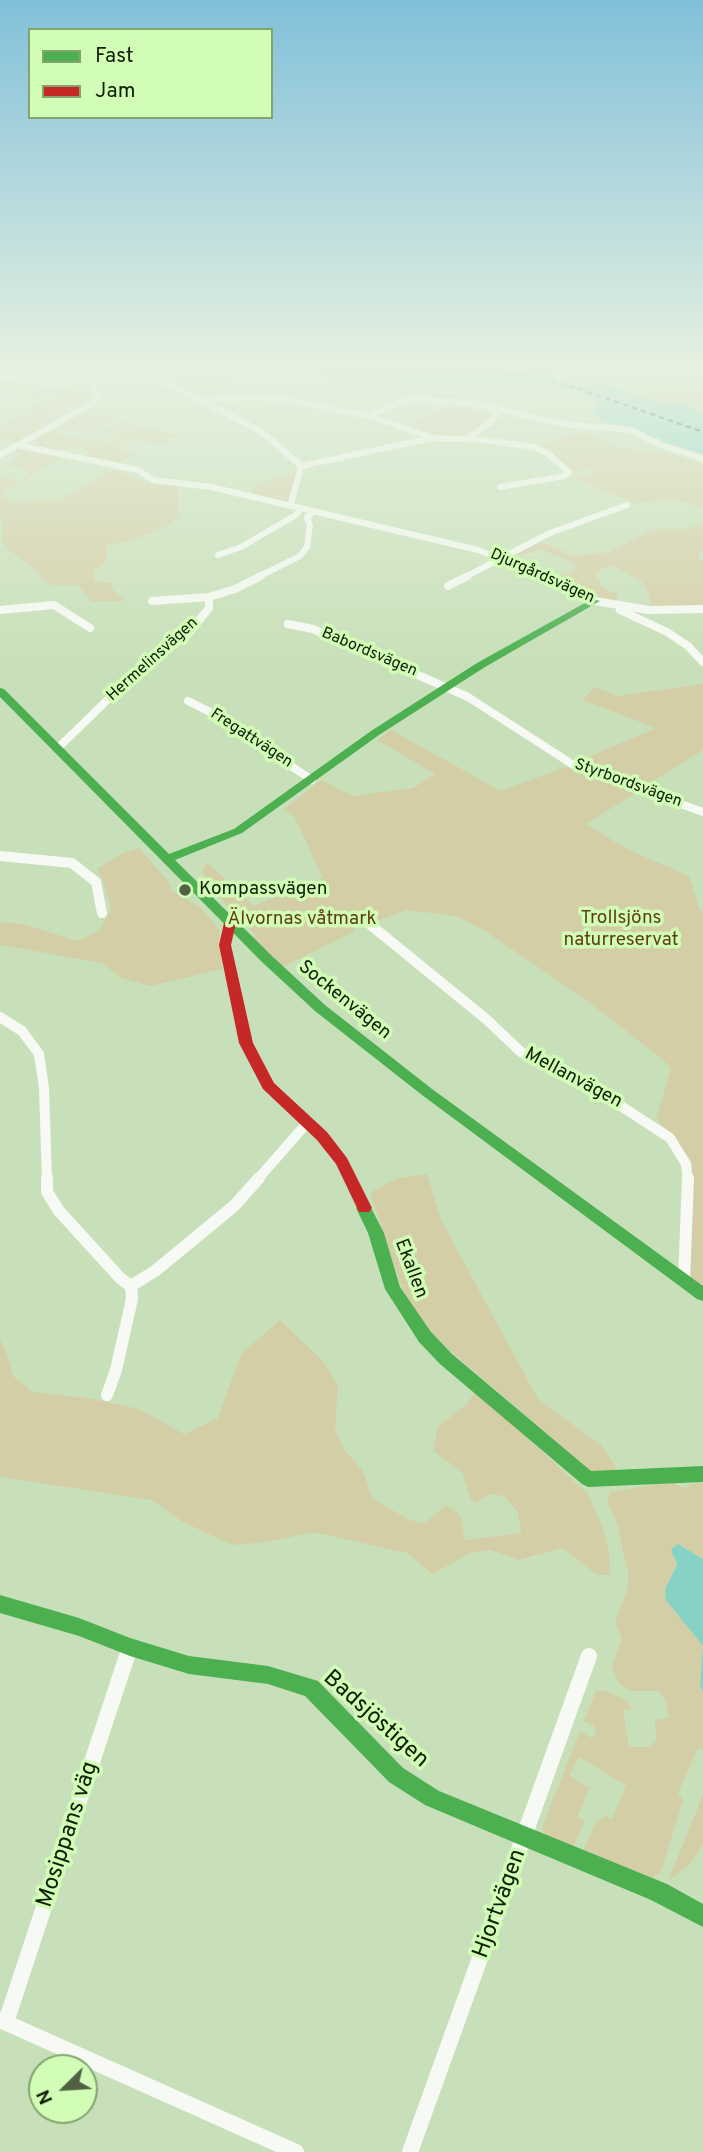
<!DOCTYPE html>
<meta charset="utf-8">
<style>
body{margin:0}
#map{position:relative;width:703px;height:2152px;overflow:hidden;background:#c8e0b9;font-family:Overpass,sans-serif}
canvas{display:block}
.legend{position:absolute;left:28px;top:28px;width:245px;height:91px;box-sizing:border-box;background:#d1fdb7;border:2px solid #83a46f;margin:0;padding:9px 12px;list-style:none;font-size:21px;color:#0f1e04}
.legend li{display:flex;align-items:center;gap:14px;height:35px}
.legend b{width:35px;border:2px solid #83a46f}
.north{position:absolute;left:28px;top:2054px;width:70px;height:70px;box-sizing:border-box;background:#d1fdb7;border:2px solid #83a46f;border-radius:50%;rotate:246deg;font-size:19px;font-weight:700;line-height:28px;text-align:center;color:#0f1e04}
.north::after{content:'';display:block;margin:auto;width:24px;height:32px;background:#506243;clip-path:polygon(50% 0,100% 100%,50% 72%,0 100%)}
</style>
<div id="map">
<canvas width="703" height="2152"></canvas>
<ul class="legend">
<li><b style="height:9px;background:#4caf50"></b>Fast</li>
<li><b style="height:9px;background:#c62828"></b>Jam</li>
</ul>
<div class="north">N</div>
</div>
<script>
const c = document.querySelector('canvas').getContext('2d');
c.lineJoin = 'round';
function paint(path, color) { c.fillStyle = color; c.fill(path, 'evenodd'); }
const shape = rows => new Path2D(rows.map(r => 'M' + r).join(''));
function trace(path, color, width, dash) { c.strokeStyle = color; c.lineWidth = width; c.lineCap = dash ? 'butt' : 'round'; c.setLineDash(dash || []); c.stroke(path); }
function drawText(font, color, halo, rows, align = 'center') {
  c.font = font + ' Overpass,sans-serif'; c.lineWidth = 7; c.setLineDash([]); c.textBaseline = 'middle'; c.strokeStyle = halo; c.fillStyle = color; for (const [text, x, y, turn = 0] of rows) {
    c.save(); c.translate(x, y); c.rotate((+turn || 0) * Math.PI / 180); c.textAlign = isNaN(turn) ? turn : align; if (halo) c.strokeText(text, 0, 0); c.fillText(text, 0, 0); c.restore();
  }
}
const green = shape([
 [482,368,703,368,703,437,619,400],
 [203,372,238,374,217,396,203,398,163,381,186,383],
 [8,380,55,389,37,400,0,392,0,381],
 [70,384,89,385,93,392,92,400,70,415,57,412,49,417,61,420,47,428,40,426,44,429,18,443,0,437,0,426],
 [457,403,492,416,470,435,463,437,437,436,405,425],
 [85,412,112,420,113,421,83,438,77,434,79,432,61,425],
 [124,421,178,436,159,446,132,438,117,447,137,453,117,464,84,455,89,452,82,450,85,447,76,445,59,451,36,445,39,442,31,440,47,433,56,432,88,441,92,439,110,443,122,435,100,432],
 [584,433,597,435,614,446,671,454,703,465,703,509,692,503,668,500,635,503,574,478,597,473,590,468,573,472,541,448,566,434],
 [23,447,64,455,3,493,3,496,14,501,59,500,102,475,116,470,150,484,178,486,179,517,165,527,134,540,107,546,106,562,93,570,95,581,111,583,111,588,124,599,123,601,92,602,78,585,50,585,26,562,7,549,1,539,4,527,0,519,0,476,21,481,28,474,25,469,11,467,10,463,20,454,10,451],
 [297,471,287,502,250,494,257,484],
 [703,524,703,550,699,552,698,557,703,562,703,607,652,606,646,588,641,581,612,566,601,569,595,576,603,588,618,594,615,603,601,600,556,578,576,568,572,562,540,550,511,557,541,542,575,556,609,552,653,529,686,529],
 [703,684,703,750,647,785,579,761,656,728,582,700,595,687,617,696],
 [391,730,501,791,565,767,639,791,586,824,627,849,689,876,700,910,703,911,703,1289,690,1279,692,1161,656,1118,671,1069,662,1059,586,1000,485,931,456,916,407,910,374,922,370,915,353,923,354,932,282,967,253,938,256,936,225,904,202,872,207,862,254,906,323,878,294,816,284,809,321,780,353,796,413,788,435,774,377,740],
 [139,848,168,881,171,890,201,908,219,929,222,969,151,986,121,978,102,963,0,945,0,922,23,924,78,941,100,930,111,908,104,883,97,869,120,854],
 [427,1174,441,1220,538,1399,602,1446,618,1471,599,1474,591,1471,434,1337,405,1297,370,1193,396,1179],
 [280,1320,323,1361,338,1386,335,1429,344,1449,363,1471,372,1498,409,1520,425,1523,446,1505,460,1515,465,1540,521,1533,518,1512,504,1496,490,1494,475,1503,471,1500,462,1472,433,1451,438,1426,466,1405,474,1394,483,1397,588,1494,602,1526,609,1551,610,1575,597,1575,563,1548,518,1560,490,1550,473,1552,432,1574,407,1553,313,1532,269,1542,232,1545,181,1521,152,1500,0,1477,0,1340,6,1351,13,1376,33,1392,88,1398,139,1409,184,1434,218,1418,241,1354],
 [672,1482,683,1488,699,1482,703,1483,703,1559,678,1544,673,1557,677,1564,666,1587,665,1599,703,1646,700,1684,703,1692,703,1749,698,1748,678,1793,683,1800,661,1872,651,1879,583,1852,595,1823,605,1816,612,1819,626,1785,579,1757,569,1776,590,1788,577,1817,585,1821,573,1848,545,1835,542,1827,580,1731,592,1738,596,1733,594,1726,584,1721,596,1691,607,1691,626,1700,632,1709,623,1710,629,1747,648,1747,656,1741,655,1720,669,1718,665,1699,658,1691,630,1691,618,1682,612,1666,622,1638,615,1622,628,1587,628,1573,618,1527,607,1501,611,1492],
 [703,1795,703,1845,690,1864,668,1881]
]);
const water = shape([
 [162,368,566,368,557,374,561,378,573,379,585,385,599,381,651,400,688,405,703,413,703,454,664,442,661,438,651,437,631,427,603,422,594,414,597,406,595,400,573,390,539,383,454,385,342,378,287,371],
 [678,1544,703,1559,703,1692,700,1684,703,1646,665,1599,666,1587,677,1565,671,1549]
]);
const ferry = shape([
 [457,368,527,375,574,387,703,432]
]);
const streetFar4 = shape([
 [0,376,51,384,89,379],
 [89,379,94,371,102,369,167,383,262,432,301,466,291,504],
 [201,400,253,397,289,400,369,416,433,438,301,466],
 [369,416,398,402,412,399,472,403,562,424,632,430,658,444,703,459],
 [433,438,483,440,534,447,547,453,569,472,564,476,500,487],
 [469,438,493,420,496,413,491,406],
 [17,445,138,470,153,480,211,487,478,550,548,577],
 [0,455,93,403,98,396,89,379],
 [218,555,241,547,296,515,302,508],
 [258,577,300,556,307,547,310,525,307,518,313,511],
 [465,577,550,533,627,505]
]);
const streetFar3 = shape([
 [544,576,595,601,649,610,703,609],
 [448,586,468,576],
 [152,601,209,597],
 [0,610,54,605,90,628],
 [620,610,667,632,688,646,703,662],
 [288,624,313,629,468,697,575,766,703,812],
 [188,701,210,712,312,780],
 [58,748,135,673,189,633,209,608,209,597,235,589,261,576]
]);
const streetFar2 = shape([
 [0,856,72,863,96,882,102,913],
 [367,922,486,1019,521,1052,601,1093,670,1138,686,1164,688,1180],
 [0,1017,22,1031,39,1054,44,1088,47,1180],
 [257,1180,307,1123]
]);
const streetFar1 = shape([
 [47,1178,47,1192,59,1211,121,1279,131,1286],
 [684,1280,688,1178],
 [107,1395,116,1370,132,1299,131,1286,155,1271,234,1206,259,1178]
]);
const street = shape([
 [0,2020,296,2152],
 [6,2022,130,1647],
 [410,2152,589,1656]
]);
const fast = shape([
 [592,599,600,601,485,667,379,735,242,833,175,860,272,956,325,1005,432,1089,703,1286,703,1301,697,1299,422,1095,315,1011,262,962,0,697,0,688,4,689,169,854,234,829,371,731,477,663,592,599],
 [364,1202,369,1204,384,1233,400,1287,431,1332,452,1354,591,1471,703,1466,703,1482,588,1487,582,1484,440,1364,419,1342,385,1289,368,1233,356,1208,359,1204,364,1202],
 [0,1595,79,1618,130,1638,189,1656,268,1666,318,1681,403,1768,439,1791,667,1884,703,1904,703,1927,651,1900,425,1805,389,1782,305,1696,268,1684,189,1674,130,1656,79,1636,0,1613,0,1595]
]);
const jam = shape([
 [230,919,236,923,231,945,253,1043,274,1083,327,1132,347,1158,372,1208,369,1212,359,1212,336,1164,317,1140,263,1089,239,1043,219,945,224,923,230,919]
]);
const markers = [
 [185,890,7,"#506243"]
];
const farStreetnames = [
 ["Djurgårdsvägen",542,577,24],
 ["Babordsvägen",369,653,23],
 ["Hermelinsvägen",153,660,-42],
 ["Fregattvägen",251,739,33],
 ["Styrbordsvägen",628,784,20]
];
const poiNames = [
 ["Kompassvägen",199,890]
];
const parkNames = [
 ["Trollsjöns",621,919],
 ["naturreservat",621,941],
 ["Älvornas våtmark",302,920]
];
const streetNames = [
 ["Sockenvägen",344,1001,39],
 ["Mellanvägen",573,1079,28],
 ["Ekallen",410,1269,69]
];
const nearStreetnames = [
 ["Badsjöstigen",375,1720,42],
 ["Mosippans väg",69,1835,-72],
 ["Hjortvägen",501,1904,-70]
];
paint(green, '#d4cea6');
paint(water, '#86d3c6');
trace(ferry, '#0a3a3a', 2, [5, 4.5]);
trace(streetFar4, '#f7faf4', 6);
trace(streetFar3, '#f7faf4', 8);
trace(streetFar2, '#f7faf4', 10);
trace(streetFar1, '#f7faf4', 12);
trace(street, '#f7faf4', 16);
paint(fast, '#4caf50');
paint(jam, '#c62828');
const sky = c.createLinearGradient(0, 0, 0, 669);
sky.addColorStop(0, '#81c0da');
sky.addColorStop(0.55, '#e6f1e0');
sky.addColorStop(1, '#e6f1e000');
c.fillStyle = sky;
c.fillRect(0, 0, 703, 669);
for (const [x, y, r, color] of markers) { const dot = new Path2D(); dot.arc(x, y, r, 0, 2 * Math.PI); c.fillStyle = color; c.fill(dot); trace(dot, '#d1fdb7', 2.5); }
drawText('16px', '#0f1e04', '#d1fdb7', farStreetnames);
drawText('19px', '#0f1e04', '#d1fdb7', poiNames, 'left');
drawText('19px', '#5e3f10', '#d1fdb7', parkNames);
drawText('19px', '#0f1e04', '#d1fdb7', streetNames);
drawText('23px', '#0f1e04', '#d1fdb7', nearStreetnames);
</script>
